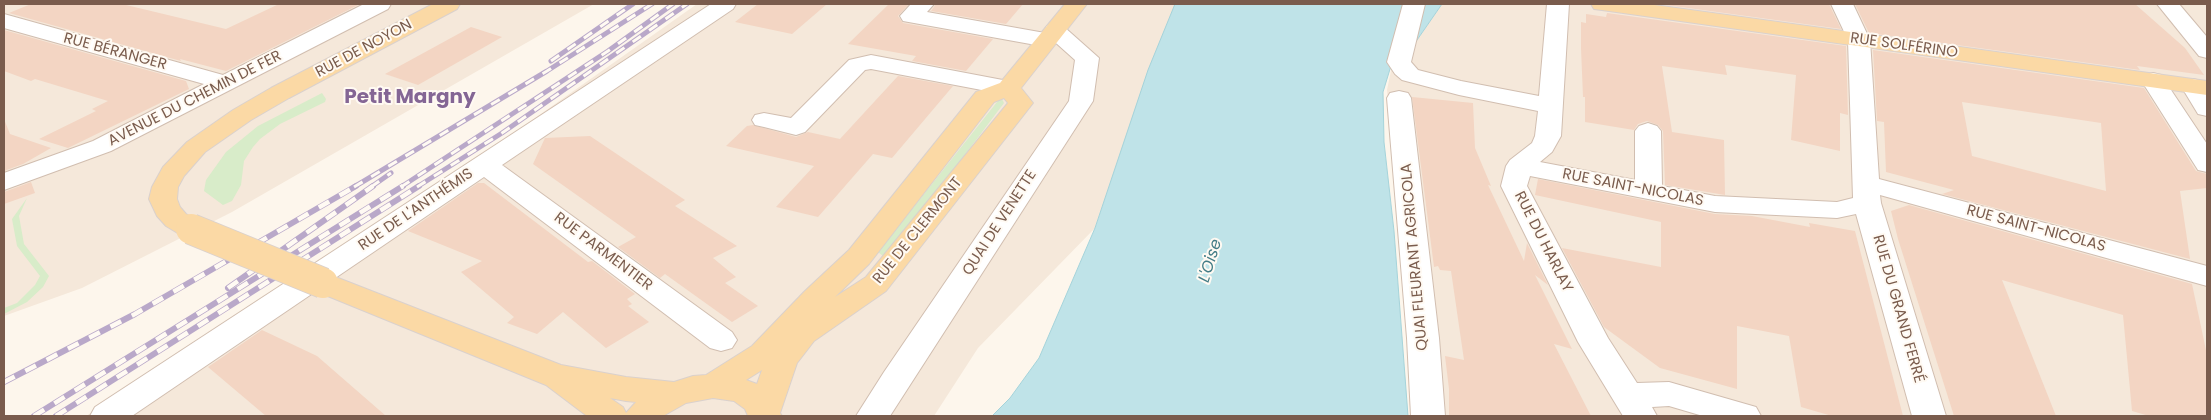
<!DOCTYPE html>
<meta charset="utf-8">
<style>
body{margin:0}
#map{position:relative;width:2211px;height:420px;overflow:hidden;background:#fdf6ec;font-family:Poppins,sans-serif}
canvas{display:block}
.frame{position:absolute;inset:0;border:5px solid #7a5c4d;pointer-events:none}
</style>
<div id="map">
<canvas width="2211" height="420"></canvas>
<div class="frame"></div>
</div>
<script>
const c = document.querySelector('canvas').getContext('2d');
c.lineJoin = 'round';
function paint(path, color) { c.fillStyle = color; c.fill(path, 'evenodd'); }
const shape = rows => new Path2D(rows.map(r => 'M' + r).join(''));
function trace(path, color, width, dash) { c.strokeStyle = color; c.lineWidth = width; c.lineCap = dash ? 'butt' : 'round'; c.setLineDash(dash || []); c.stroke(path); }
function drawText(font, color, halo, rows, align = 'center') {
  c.font = font + ' Poppins,sans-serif'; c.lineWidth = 4; c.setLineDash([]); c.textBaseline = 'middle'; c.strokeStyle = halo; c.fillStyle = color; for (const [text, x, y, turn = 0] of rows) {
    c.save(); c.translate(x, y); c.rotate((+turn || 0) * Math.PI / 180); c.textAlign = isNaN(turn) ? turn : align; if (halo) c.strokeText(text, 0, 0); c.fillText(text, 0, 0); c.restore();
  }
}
const residential = shape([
 [4,4,594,4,232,212,82,288,4,316],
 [697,4,1176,4,1095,228,978,348,934,416,86,416,484,154],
 [1442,4,2207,4,2207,416,1415,416,1387,90,1394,56,1408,53]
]);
const green = shape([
 [322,93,326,99,325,102,280,124,260,139,253,147,244,161,241,185,232,201,223,205,204,191,206,180,226,152,258,126],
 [1001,97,1004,103,889,255,883,256,878,252],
 [27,198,19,216,24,244,49,276,43,287,27,302,4,314,4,308,17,303,35,285,40,276,17,246,12,219]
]);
const water = shape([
 [1175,4,1442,4,1408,53,1394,56,1383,92,1384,142,1394,231,1408,416,992,416,1010,398,1039,358,1095,228,1148,70,1175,4]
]);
const building = shape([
 [31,4,122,4,226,29,279,4,360,4,226,71,180,59,181,61,9,13],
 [758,4,827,4,792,34,735,22],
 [889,4,909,4,898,16,903,23,993,39,966,71,912,61,916,56,848,44],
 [936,4,1023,4,1006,24,931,11],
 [1659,4,1829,4,1841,29],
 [1855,4,2135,4,2185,48,2204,75,2137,66,2140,70,1869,33],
 [1607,13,1846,46,1848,115,1840,113,1840,151,1791,140,1796,75,1725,65,1727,75,1662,66,1672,132,1724,140,1725,195,1665,185,1663,131,1658,125,1647,121,1638,124,1634,130,1585,122,1585,97,1583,97,1581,48,1581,22,1586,23,1586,14,1606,17],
 [471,27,502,37,418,85,385,74],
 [4,30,186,81,189,89,68,148,39,139,96,111,92,109,108,101,35,79,31,81,4,71],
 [1873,50,2144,88,2196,171,2207,174,2207,188,2180,191,2190,259,1942,194,1954,190,1886,172,1884,122,1877,121],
 [1962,102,2101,123,2106,191,1972,156],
 [898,76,953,86,892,158,873,154,818,217,776,207,814,166,726,146,747,126,753,125,796,137,808,132,840,139],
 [1412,97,1473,103,1475,148,1491,186,1488,185,1524,261,1527,243,1548,285,1535,275,1572,349,1554,344,1591,416,1449,416,1449,389,1445,356,1464,360,1451,271,1440,270,1438,266,1434,267],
 [4,119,10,134,51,148,23,164,4,171],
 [590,136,685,200,675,206,737,246,713,258,736,277,725,283,758,306,732,322,665,274,660,278,618,247,636,237,533,164,545,138],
 [1538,179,1715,214,1752,216,1810,227,1809,223,1855,231,1903,416,1832,416,1801,407,1789,336,1737,326,1737,389,1660,368,1604,327,1562,248,1661,267,1661,222,1535,195],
 [31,182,35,193,4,204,4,192],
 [478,183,484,183,588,262,592,261,635,294,627,299,632,304,628,306,649,322,606,348,563,312,537,334,507,323,514,317,461,272,482,261,408,231],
 [1909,205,2192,284,2207,355,2207,416,2149,416,2132,411,2123,315,2002,280,2056,416,1954,416,1898,239,1891,211],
 [262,330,317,356,386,416,266,416,208,367]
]);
const minor = shape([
 [364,4,391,4,388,9,111,151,4,190,4,173,93,141,204,84,4,28,4,14,223,75,364,4],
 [711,4,736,4,733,9,502,165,732,332,737,340,732,348,721,351,710,348,484,177,132,416,90,416,95,407,711,4],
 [911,4,934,4,927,12,1045,33,1044,31,1047,26,1055,24,1063,26,1099,58,1093,101,890,416,856,416,884,372,1069,101,1075,60,1056,43,1047,47,903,21,900,16,911,4],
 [1403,4,1425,4,1411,62,1418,70,1461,81,1539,96,1547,4,1569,4,1561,136,1552,152,1540,162,1635,180,1635,131,1639,126,1648,123,1657,126,1661,131,1662,186,1715,196,1837,202,1853,198,1848,40,1831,4,1853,4,1870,40,1879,179,2207,266,2207,286,1880,195,1881,203,1946,416,1912,416,1856,214,1837,218,1715,212,1530,176,1527,186,1608,338,1637,383,1669,382,1756,407,1761,416,1703,416,1669,406,1652,407,1657,416,1623,416,1578,342,1501,186,1506,166,1510,160,1532,143,1535,136,1538,111,1459,95,1402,80,1395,74,1387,62,1403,4],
 [2157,4,2179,4,2207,37,2207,58,2199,56,2157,4],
 [871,55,1008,81,1016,83,1020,88,1016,93,1008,95,871,69,865,70,805,132,796,135,764,127,755,125,752,120,755,115,764,113,791,118,849,60,871,55],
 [2153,73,2161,75,2207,144,2207,172,2198,170,2141,80,2145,75,2153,73],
 [2193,79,2201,81,2207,90,2207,116,2198,114,2181,86,2185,81,2193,79],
 [1399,91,1408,93,1411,98,1439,338,1445,416,1411,416,1407,338,1387,98,1390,93,1399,91]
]);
const major = shape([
 [433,4,460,4,457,9,289,98,251,120,205,152,184,176,178,187,177,199,180,207,186,214,201,223,205,229,201,235,191,238,181,235,166,226,157,216,149,199,152,187,163,167,187,142,233,110,271,88,433,4],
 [1065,4,1087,4,1021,88,1033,103,886,291,814,341,797,363,780,413,782,416,748,416,745,409,734,401,713,398,686,403,663,416,587,416,546,385,313,290,308,283,313,276,323,273,333,276,561,365,626,377,674,382,693,376,706,375,752,346,805,291,849,250,976,92,1000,83,1065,4],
 [1004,98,1008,103,866,277,835,297,869,264,994,102,1004,98],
 [762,370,757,384,746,380,762,370],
 [610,398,626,401,636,402,626,413,623,407,610,398],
 [1591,4,1647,4,2207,81,2207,95,1602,10,1594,9,1591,4]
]);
const railFar1 = shape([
 [551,61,633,4],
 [354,187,547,71,652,4],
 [371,187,391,173],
 [401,187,608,51,673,4],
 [417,187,502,133,687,4]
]);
const rail = shape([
 [228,288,373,186],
 [4,382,135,314,356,186],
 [34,416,403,186],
 [56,416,419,186]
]);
const majorBridge = shape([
 [191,229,323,283]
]);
const streetNames = [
 ["RUE SOLFÉRINO",1904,46,8],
 ["RUE DE NOYON",364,49,-28],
 ["RUE BÉRANGER",115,52,15],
 ["AVENUE DU CHEMIN DE FER",195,99,-27],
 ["RUE SAINT-NICOLAS",1633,188,11],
 ["RUE DE L'ANTHÉMIS",416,210,-34],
 ["QUAI DE VENETTE",1000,223,-57],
 ["RUE SAINT-NICOLAS",2036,229,15],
 ["RUE DE CLERMONT",918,231,-51],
 ["RUE DU HARLAY",1543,242,63],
 ["RUE PARMENTIER",603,252,37],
 ["QUAI FLEURANT AGRICOLA",1415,257,-95],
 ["RUE DU GRAND FERRÉ",1898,309,74]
];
const waterNames = [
 ["L'Oise",1211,261,-73]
];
const districtNames = [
 ["Petit Margny",410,98]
];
paint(residential, '#f5e8da');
paint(green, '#d8ecc9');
paint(water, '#bfe3e8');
trace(water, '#a5d3da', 1);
paint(building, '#f3d5c3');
trace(minor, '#d1beb0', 2);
trace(major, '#dad1cd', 2);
paint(minor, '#fff');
paint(major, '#fbd9a5');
trace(railFar1, '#b9a8c9', 5);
trace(rail, '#b9a8c9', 6);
trace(railFar1, '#fffaf3', 3, [10]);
trace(rail, '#fffaf3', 4.5, [12]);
trace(majorBridge, '#dad1cd', 32, []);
trace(majorBridge, '#fbd9a5', 30);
drawText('15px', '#7a5c4d', '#fffaf3', streetNames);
drawText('italic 16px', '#437c86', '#fffaf3', waterNames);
drawText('bold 20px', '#846695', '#fffaf3', districtNames);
</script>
